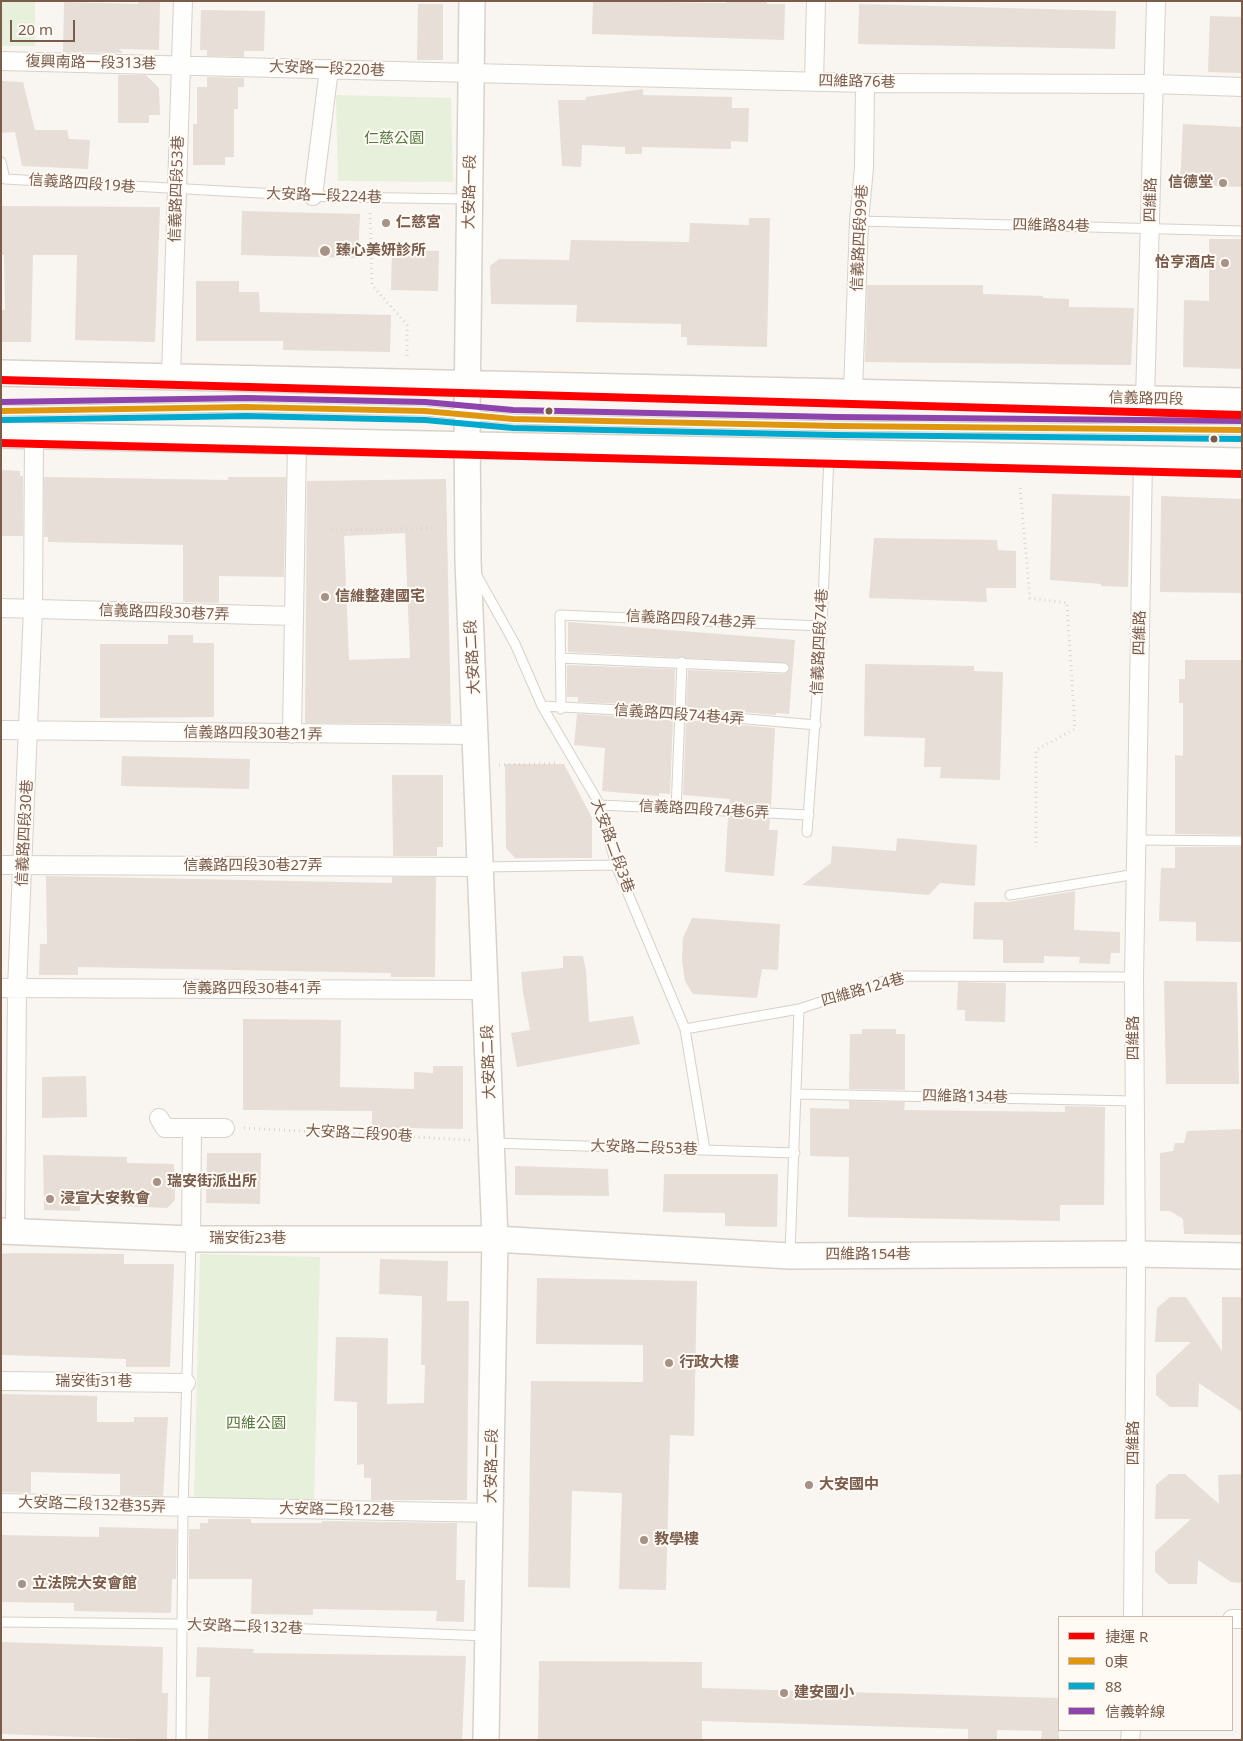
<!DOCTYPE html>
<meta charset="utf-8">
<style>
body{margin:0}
#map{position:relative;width:1243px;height:1741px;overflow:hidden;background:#f9f5f0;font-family:"Noto Sans","Noto Sans TC",sans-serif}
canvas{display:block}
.frame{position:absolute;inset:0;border:2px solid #7a5c4d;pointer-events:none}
.legend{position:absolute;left:1058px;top:1616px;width:175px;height:115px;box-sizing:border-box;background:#fffaf3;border:1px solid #cabbb1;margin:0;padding:6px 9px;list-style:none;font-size:15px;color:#7a5c4d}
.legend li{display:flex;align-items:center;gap:10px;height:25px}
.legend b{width:25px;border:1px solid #cabbb1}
.scale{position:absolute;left:10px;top:20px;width:65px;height:22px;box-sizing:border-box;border:2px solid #7a5c4d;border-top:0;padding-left:6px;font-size:15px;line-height:18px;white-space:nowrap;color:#7a5c4d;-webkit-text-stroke:4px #fffaf3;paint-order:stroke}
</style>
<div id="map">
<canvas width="1243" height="1741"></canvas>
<div class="frame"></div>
<ul class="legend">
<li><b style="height:6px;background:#f00"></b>捷運 R</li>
<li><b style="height:6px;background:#de970f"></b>0東</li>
<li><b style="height:6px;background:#00a9ce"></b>88</li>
<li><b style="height:6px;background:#8e44ad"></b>信義幹線</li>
</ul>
<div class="scale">20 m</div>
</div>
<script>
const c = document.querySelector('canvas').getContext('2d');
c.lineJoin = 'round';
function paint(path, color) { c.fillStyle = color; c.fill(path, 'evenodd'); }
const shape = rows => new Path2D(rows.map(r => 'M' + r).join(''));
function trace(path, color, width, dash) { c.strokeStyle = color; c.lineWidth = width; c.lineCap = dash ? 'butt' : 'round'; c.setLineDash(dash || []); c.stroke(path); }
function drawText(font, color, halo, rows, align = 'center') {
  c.font = font + ' "Noto Sans","Noto Sans TC",sans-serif'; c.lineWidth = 4; c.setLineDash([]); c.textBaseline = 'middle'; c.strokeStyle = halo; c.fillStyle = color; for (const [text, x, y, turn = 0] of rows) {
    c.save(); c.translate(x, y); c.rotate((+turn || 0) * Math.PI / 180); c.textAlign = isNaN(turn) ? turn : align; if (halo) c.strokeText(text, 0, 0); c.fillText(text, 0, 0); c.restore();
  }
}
const green = shape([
 [1,1,35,1,35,46,1,46],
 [336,95,451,98,453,182,338,181],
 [200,1254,320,1257,314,1502,194,1499]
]);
const building = shape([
 [138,1,160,1,159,50,119,49,123,53,63,52,64,2,138,4],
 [593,1,726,3,726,1,767,1,767,4,785,4,784,40,592,34],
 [418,4,443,4,443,60,417,60],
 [859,4,1116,11,1115,49,858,44],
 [201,10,265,11,264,51,244,51,244,57,207,56,207,50,200,50],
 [1210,16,1242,17,1242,73,1208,72],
 [118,75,146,75,159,88,160,115,149,115,149,123,118,123],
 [207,77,244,78,244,87,238,87,238,109,234,109,234,157,225,157,225,165,193,165,193,124,197,124,197,87,207,87],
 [1,81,23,82,35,130,67,130,69,139,90,140,88,169,22,166,15,132,1,133],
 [643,89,643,95,732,97,732,108,749,108,748,142,731,141,731,149,642,147,642,154,625,154,625,147,582,145,581,167,562,166,558,100,586,100,586,97],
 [1183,124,1242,127,1242,187,1180,184],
 [1,206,160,207,155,342,75,340,77,255,33,255,31,342,1,342,1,311,5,309,4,255,1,255],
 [242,211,360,214,358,258,241,255],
 [749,218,770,218,767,347,687,345,687,337,681,337,681,324,576,322,577,305,491,304,490,266,499,259,569,260,571,240,689,242,690,223,749,225],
 [1209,239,1242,239,1242,369,1183,367,1184,300,1209,301],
 [392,250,439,251,438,291,391,290],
 [196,281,239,281,239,292,259,292,260,312,391,315,390,352,283,350,283,341,196,341],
 [867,285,983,285,983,294,1043,296,1043,298,1069,299,1069,307,1134,308,1131,365,865,362],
 [1,470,20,471,20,476,23,476,23,536,1,536],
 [44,477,228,480,228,477,286,477,284,577,219,576,219,603,183,602,183,545,48,542,48,537,44,537],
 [446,479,451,724,305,723,307,481],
 [405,533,410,658,349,660,344,536],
 [1052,494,1130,496,1128,587,1101,586,1101,584,1050,580],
 [1161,496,1242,499,1242,593,1160,592],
 [874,538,997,540,998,550,1016,551,1016,588,986,588,987,602,869,598],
 [568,622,795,640,789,714,776,713,776,715,686,707,688,670,784,674,790,669,787,663,568,652],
 [168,635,193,635,193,643,214,643,214,717,100,718,100,644,168,644],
 [1185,660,1242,660,1242,835,1175,834,1175,755,1183,756,1183,703,1179,703,1179,679,1185,679],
 [865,664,974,666,974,671,1003,672,1000,780,940,778,941,767,924,767,925,738,864,736],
 [567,665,675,669,674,706,578,702,578,697,567,697],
 [577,714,673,719,670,794,659,793,659,796,602,791,605,748,574,745],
 [686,720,775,728,771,807,729,805,730,799,683,795],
 [122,756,250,759,249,789,121,786],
 [505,764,564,764,592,818,592,858,515,858,506,848],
 [392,775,443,775,443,847,437,847,437,856,393,856],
 [728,817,770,819,769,830,778,830,774,876,725,872],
 [897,838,977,845,975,886,940,883,929,895,802,885,831,863,832,846,896,851],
 [1175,847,1242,847,1242,942,1196,941,1196,922,1159,921,1161,868,1175,868],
 [46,876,392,883,392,877,436,877,435,977,391,977,391,973,78,967,78,975,39,975,40,944,47,944],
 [1075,891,1074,930,1120,932,1120,953,1111,953,1110,964,1079,963,1080,957,1044,956,1044,963,1003,963,1003,940,973,939,974,902,1009,902],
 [692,918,780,924,778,970,762,969,757,998,693,994,685,981,682,960,683,938],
 [563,956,583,956,586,971,589,1022,633,1016,640,1044,517,1067,511,1033,530,1030,523,992,521,972,563,968],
 [1164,981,1237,982,1239,1084,1166,1084],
 [958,982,1006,983,1005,1022,965,1021,965,1010,957,1010],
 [243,1019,341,1020,340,1087,414,1089,414,1072,433,1073,433,1066,463,1066,463,1129,403,1128,403,1131,372,1131,372,1111,243,1110],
 [862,1029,896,1029,896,1034,905,1034,905,1090,849,1089,850,1034,862,1034],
 [86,1076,87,1117,42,1118,42,1077],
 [849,1101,905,1102,904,1110,1065,1112,1065,1106,1105,1107,1104,1205,1060,1205,1060,1221,848,1217,849,1157,810,1156,810,1108,849,1109],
 [1242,1129,1242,1235,1184,1234,1183,1219,1170,1211,1160,1211,1160,1153,1173,1151,1175,1143,1184,1143,1187,1131],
 [207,1153,261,1153,260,1204,206,1203],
 [43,1155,127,1157,127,1163,174,1164,175,1200,167,1208,80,1204,80,1211,44,1210],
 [515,1166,608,1169,609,1196,515,1195],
 [664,1174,778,1174,777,1227,725,1226,725,1213,663,1212],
 [13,1253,124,1254,124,1264,174,1264,170,1367,126,1367,126,1359,1,1355,1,1254],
 [380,1259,448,1261,447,1301,469,1301,467,1500,371,1500,371,1478,364,1478,364,1464,357,1465,357,1402,334,1401,336,1337,388,1338,387,1404,424,1403,425,1365,421,1365,422,1296,379,1294],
 [537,1278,697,1281,694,1436,670,1435,666,1590,619,1589,622,1493,572,1491,570,1588,528,1587,531,1381,643,1382,643,1345,536,1344],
 [1170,1297,1186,1297,1222,1351,1222,1297,1242,1297,1242,1412,1199,1383,1198,1407,1170,1407,1156,1395,1156,1375,1191,1342,1155,1342,1157,1308],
 [1,1394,97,1396,97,1422,134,1422,134,1417,168,1417,163,1496,120,1495,120,1474,31,1472,31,1493,1,1492],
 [1169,1474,1185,1474,1219,1504,1218,1475,1242,1474,1242,1583,1231,1582,1198,1560,1197,1584,1169,1584,1155,1572,1155,1552,1191,1519,1155,1519,1156,1485],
 [208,1519,251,1519,251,1523,322,1523,322,1521,457,1523,456,1580,465,1580,464,1622,436,1621,437,1611,313,1609,313,1615,251,1614,252,1579,189,1579,189,1529,200,1529,200,1523,208,1523],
 [99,1527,177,1529,176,1579,172,1579,171,1613,74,1611,74,1603,1,1602,1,1535,99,1537],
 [1,1642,163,1647,162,1693,168,1693,167,1740,1,1734],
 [197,1647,254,1649,253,1653,466,1656,462,1740,208,1740,210,1677,196,1677],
 [539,1661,702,1662,702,1688,1059,1698,1059,1740,1041,1740,1042,1731,997,1730,997,1740,968,1740,968,1729,702,1721,702,1740,538,1739]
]);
const path = shape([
 [370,213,372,285,407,325,407,359],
 [1020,488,1030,598,1067,603,1075,729,1036,750,1036,847],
 [331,530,433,528],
 [499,765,558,763],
 [244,1128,470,1140]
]);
const lane = shape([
 [1,162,5,179,332,197,467,199],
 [859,221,1242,231],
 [1,411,246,407,425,411,513,419,836,426,1242,430],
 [476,574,515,644,542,706,600,805,616,865,685,1029,705,1150],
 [560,658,784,668],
 [542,706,679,713,816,725],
 [561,709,560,615,822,626],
 [600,805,809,815],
 [676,810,682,662],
 [807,832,822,626,829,455],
 [1137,840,1242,841],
 [482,867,616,865],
 [1010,895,1136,874],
 [685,1029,799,1009,900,976,1134,977],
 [796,1094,1134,1101],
 [493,1143,795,1153],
 [790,1254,799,1009],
 [1,1622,182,1624,486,1636],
 [181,1740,183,1508,191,1241]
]);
const street = shape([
 [1,61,865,83,1154,84,1242,87],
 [814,82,816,1],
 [313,196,329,69],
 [171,376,183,1],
 [853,392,859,221,864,168,865,83],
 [1145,399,1156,1],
 [1,608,294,616],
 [1,730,476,735],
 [292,734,297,441],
 [1,865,482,867],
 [1,988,487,990],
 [159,1118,165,1128,225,1128],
 [15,1231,17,988,33,609,34,435],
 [191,1239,192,1128],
 [1,1381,186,1383],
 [1,1503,491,1513],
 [1133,1617,1136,1272,1134,977,1143,459],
 [1232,1619,1242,1619],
 [1130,1740,1131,1730]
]);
const secondary = shape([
 [472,1,467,415,468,561,495,1239,486,1740],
 [1,373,1242,401],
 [1,435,1242,461],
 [1,1231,191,1239,495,1239,790,1256,1136,1254,1242,1256]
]);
const bus1 = shape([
 [1,411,246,407,425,411,513,419,836,426,1242,430]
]);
const bus2 = shape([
 [1,420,246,416,425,420,513,428,836,435,1242,439]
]);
const bus3 = shape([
 [1,402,246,398,425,402,513,410,836,417,1242,421]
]);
const metro1 = shape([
 [1,380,1242,415],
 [1,443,1242,474]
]);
const markers = [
 [1223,183,5,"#a69286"],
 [386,223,5,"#a69286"],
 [325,251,6,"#a69286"],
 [1225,263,5,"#a69286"],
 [549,411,4.5,"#7a5c4d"],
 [1214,439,4.5,"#7a5c4d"],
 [325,597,5,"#a69286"],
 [157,1182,5,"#a69286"],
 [50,1199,5,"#a69286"],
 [669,1363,5,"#a69286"],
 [809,1485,5,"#a69286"],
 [644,1540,5,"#a69286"],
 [22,1584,5,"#a69286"],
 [784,1693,5,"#a69286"]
];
const streetNames = [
 ["復興南路一段313巷",91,63,1],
 ["大安路一段220巷",327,69,2],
 ["四維路76巷",857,82,1],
 ["信義路四段19巷",82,184,4],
 ["信義路四段53巷",177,189,-88],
 ["大安路一段",470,192,-89],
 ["大安路一段224巷",324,196,2],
 ["四維路",1151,200,-89],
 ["四維路84巷",1051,226,1],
 ["信義路四段99巷",860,238,-87],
 ["信義路四段",1146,399,1],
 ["信義路四段30巷7弄",164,613,2],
 ["信義路四段74巷2弄",691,620,3],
 ["四維路",1140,633,-89],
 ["信義路四段74巷",820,642,-87],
 ["大安路二段",473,657,-93],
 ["信義路四段74巷4弄",679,715,4],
 ["信義路四段30巷21弄",253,734,1],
 ["信義路四段74巷6弄",704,810,3],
 ["信義路四段30巷",25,833,-87],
 ["大安路二段3巷",612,846,70],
 ["信義路四段30巷27弄",253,866],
 ["信義路四段30巷41弄",252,989],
 ["四維路124巷",863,990,-16],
 ["四維路",1134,1038,-90],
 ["大安路二段",489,1062,-92],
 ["四維路134巷",965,1097,1],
 ["大安路二段90巷",359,1134,3],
 ["大安路二段53巷",644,1148,2],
 ["瑞安街23巷",248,1239],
 ["四維路154巷",868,1255],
 ["瑞安街31巷",94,1382],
 ["四維路",1134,1443,-90],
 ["大安路二段",492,1466,-89],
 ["大安路二段132巷35弄",92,1505,2],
 ["大安路二段122巷",337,1510,1],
 ["大安路二段132巷",245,1627,2]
];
const parkNames = [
 ["仁慈公園",394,139],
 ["四維公園",256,1424]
];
const poiNames = [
 ["信德堂",1213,183,"right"],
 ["仁慈宮",396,223],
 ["臻心美妍診所",336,251],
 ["怡亨酒店",1215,263,"right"],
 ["信維整建國宅",335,597],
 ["瑞安街派出所",167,1182],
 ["浸宣大安教會",60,1199],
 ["行政大樓",679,1363],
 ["大安國中",819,1485],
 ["教學樓",654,1540],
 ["立法院大安會館",32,1584],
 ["建安國小",794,1693]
];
paint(green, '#e7f0db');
paint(building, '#e6ded7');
trace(lane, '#d7d1cb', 11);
trace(street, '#d7d1cb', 20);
trace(secondary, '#d9d2cb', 28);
trace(path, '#dcd5d0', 3, [1, 4]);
trace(lane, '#fefefd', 9);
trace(street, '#fefefd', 18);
trace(secondary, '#fefefd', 25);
trace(bus1, '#de970f', 6);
trace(bus2, '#00a9ce', 6);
trace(bus3, '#8e44ad', 6);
trace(metro1, '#f00', 8);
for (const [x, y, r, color] of markers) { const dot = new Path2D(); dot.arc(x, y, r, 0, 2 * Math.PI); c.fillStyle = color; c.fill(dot); trace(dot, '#fffaf3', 2); }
drawText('15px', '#7a5c4d', '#fffaf3', streetNames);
drawText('15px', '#537a41', '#fffaf3', parkNames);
drawText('bold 15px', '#7a5c4d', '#fffaf3', poiNames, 'left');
</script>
